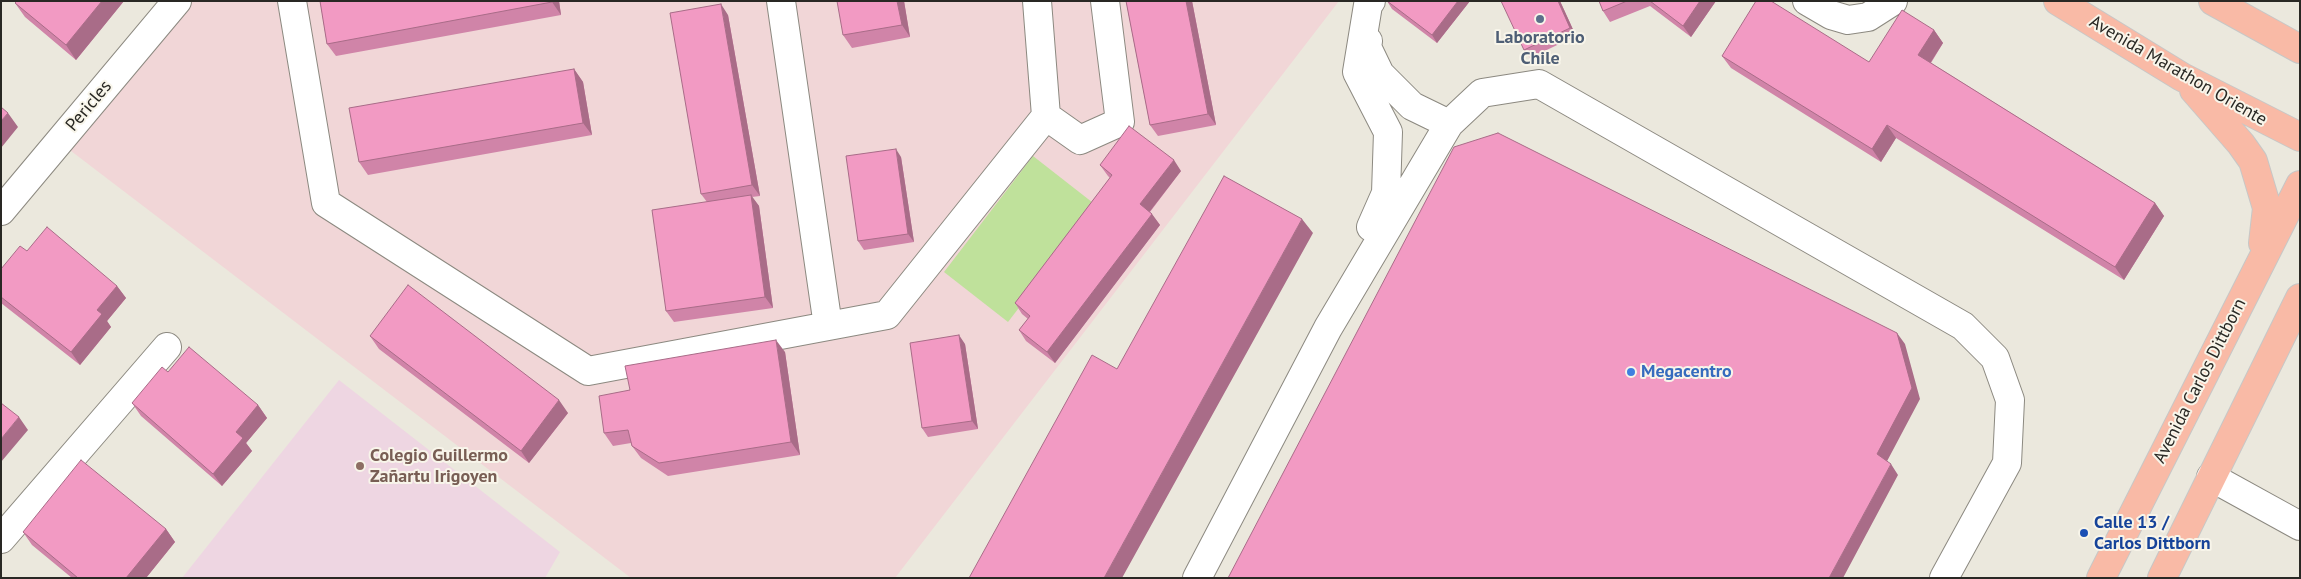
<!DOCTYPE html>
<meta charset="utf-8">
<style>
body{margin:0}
#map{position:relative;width:2301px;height:579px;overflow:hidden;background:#ebe8dd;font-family:"PT Sans",sans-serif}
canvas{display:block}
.frame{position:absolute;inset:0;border:2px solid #292824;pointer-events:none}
</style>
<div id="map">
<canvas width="2301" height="579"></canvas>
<div class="frame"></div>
</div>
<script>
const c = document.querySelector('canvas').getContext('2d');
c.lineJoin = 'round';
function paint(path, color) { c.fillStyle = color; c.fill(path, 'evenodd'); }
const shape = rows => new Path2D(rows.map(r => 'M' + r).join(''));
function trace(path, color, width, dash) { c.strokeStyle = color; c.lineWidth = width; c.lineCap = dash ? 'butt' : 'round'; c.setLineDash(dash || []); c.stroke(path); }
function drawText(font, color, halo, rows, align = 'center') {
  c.font = font + ' "PT Sans",sans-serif'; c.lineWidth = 4; c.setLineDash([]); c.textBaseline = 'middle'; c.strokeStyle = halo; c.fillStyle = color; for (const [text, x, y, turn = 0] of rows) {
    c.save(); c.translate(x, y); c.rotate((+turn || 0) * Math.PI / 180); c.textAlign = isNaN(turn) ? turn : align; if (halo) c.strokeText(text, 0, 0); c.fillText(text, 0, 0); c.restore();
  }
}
const education = shape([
 [339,380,560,552,545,578,182,578]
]);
const medical = shape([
 [168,1,1339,1,895,578,631,578,54,138]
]);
const green = shape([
 [1033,156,1097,206,1008,322,944,272]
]);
const minor = shape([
 [292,1,326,203,588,371,887,315,1046,116,1037,1],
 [781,1,828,326],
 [1371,1,1368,5,1357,72,1388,132,1386,193,1371,227],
 [1807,1,1831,15,1848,20,1868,17,1893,1],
 [1368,41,1367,47,1380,74,1412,106,1449,124],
 [1046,116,1080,140,1120,122,1105,1],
 [1,211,177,1],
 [2211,477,2300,526],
 [1,539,167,347],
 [1197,578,1328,328,1449,124,1482,93,1539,84,1963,326,1995,358,2010,400,2007,463,1944,578]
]);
const major = shape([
 [2058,1,2182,77,2300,137],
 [2213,1,2300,49],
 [2194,90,2241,144,2253,161,2267,208,2263,243],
 [2101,578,2300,185],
 [2162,578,2300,298]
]);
const wall = shape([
 [124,1,76,60,25,17,15,3],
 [320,1,559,1,561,15,336,56,327,44],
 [904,1,910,37,852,48,843,35],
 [1126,1,1192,1,1216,125,1158,136,1150,125],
 [1387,1,1470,1,1437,43,1392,9],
 [1560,1,1576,36,1530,58,1524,50],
 [1599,1,1716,1,1691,37,1650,6,1610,22,1603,11],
 [728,15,760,196,752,197,759,206,773,308,674,322,666,311,707,202,701,194],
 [1934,30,1943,43,1931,63,2155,203,2164,216,2124,280,1896,138,1881,162,1731,68,1722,56,1869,62],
 [574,69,583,82,592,135,368,175,359,162],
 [901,157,914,242,864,250,858,241],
 [1100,165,1181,171,1150,212,1160,225,1055,363,1026,341,1019,330,1028,319,1022,314,1015,303,1110,178,1108,176],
 [27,251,117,286,126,298,107,321,111,327,80,365,1,303,1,269],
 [370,336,568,413,529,463,379,349],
 [965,344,978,429,928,437,922,428],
 [785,352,800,455,668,476,641,458,632,446,631,443,613,446,604,433,630,390],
 [168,372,258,405,267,418,246,443,252,451,222,486,141,416,132,403],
 [166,529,175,542,146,578,72,578,32,545,23,532]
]);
const shadedWall = shape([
 [102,1,124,1,76,60,66,45],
 [552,1,559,1,561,15,552,2],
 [897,1,904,1,910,37,902,25],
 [1186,1,1192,1,1216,125,1208,114],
 [1458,1,1470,1,1437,43,1432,35],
 [1558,1,1560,1,1576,36,1570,28],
 [1700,1,1716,1,1691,37,1683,26],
 [721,4,728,15,760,196,752,185],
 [1934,30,1943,43,1927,68,1918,55],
 [574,69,583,82,592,135,583,123],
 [8,113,18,127,1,148,1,121],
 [1887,125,1896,138,1881,162,1872,149],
 [896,149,901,157,914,242,908,234],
 [1174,160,1181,171,1147,215,1140,204],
 [751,195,759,206,773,308,765,297],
 [2155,203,2164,216,2124,280,2115,267],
 [1152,214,1160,225,1055,363,1047,352],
 [1302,219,1313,233,1122,578,1104,578],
 [117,286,126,298,107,321,111,327,80,365,71,352,97,310],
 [1897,333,1905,344,1920,399,1885,465,1877,454],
 [959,335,965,344,978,429,972,421],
 [776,340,785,352,800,455,791,442],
 [559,400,568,413,529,463,521,451],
 [258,405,267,418,246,443,252,451,222,486,213,474,236,432],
 [19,417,28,430,1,462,1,439],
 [1891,464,1898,475,1843,578,1829,578],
 [166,529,175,542,146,578,126,578]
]);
const building = shape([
 [17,1,102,1,66,45,15,3,17,1],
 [320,1,552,1,552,2,327,44,320,1],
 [837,1,897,1,902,25,843,35,837,1],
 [1126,1,1186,1,1208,114,1150,125,1126,1],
 [1387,1,1458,1,1432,35,1387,1],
 [1501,1,1558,1,1570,28,1524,50,1501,1],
 [1599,1,1627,1,1603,11,1599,1],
 [1650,1,1700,1,1683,26,1650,1],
 [1756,1,1771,1,1869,62,1902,10,1934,30,1918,55,2155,203,2115,267,1887,125,1872,149,1722,56,1756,1],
 [721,4,752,185,701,194,670,13,721,4],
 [574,69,583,123,359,162,349,108,574,69],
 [1,107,8,113,1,121,1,107],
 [1129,126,1174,160,1140,204,1152,214,1047,352,1019,330,1030,316,1015,303,1112,175,1100,165,1129,126],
 [1498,133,1897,333,1912,388,1877,454,1891,464,1829,578,1228,578,1454,147,1498,133],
 [896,149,908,234,858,241,846,156,896,149],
 [1224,176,1302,219,1104,578,969,578,1092,355,1117,369,1224,176],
 [751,195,765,297,666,311,652,210,751,195],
 [47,227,117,286,97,310,102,314,71,352,1,297,1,269,20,246,27,251,47,227],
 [408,285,559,400,521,451,370,336,408,285],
 [959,335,972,421,922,428,910,343,959,335],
 [776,340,791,442,659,463,632,446,628,430,604,433,599,396,630,390,625,366,776,340],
 [189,347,258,405,236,432,243,438,213,474,132,403,162,367,168,372,189,347],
 [1,403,19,417,1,439,1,403],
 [81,460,166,529,126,578,78,578,23,532,81,460]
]);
const markers = [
 [1540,19,5,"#5c6f8a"],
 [1631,372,5,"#3f7fe0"],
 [360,466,5,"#8d6e63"],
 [2084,533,5,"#1a4fb4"]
];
const serviceNames = [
 ["Laboratorio",1540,38],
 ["Chile",1540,59]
];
const streetNames = [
 ["Avenida Marathon Oriente",2178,71,30],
 ["Pericles",89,106,-50],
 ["Avenida Carlos Dittborn",2200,381,-63]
];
const shopNames = [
 ["Megacentro",1641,372]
];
const educationNames = [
 ["Colegio Guillermo",370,456],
 ["Zañartu Irigoyen",370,477]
];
const transitNames = [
 ["Calle 13 /",2094,523],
 ["Carlos Dittborn",2094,544]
];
paint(education, '#eed6e2');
paint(medical, '#f1d6d7');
paint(green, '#bfe19b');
trace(minor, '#8c8980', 30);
trace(major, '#c7c7c6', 30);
trace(minor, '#fff', 28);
trace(major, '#f9baa6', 28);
paint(wall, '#d084a8');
paint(shadedWall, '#a96c88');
paint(building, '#f29ac3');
trace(building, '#a96c88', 1);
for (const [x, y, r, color] of markers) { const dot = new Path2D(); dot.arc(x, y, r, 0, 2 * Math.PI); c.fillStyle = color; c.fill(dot); trace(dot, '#f8f5ea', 2); }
drawText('bold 18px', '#4e5e75', '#f8f5ea', serviceNames);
drawText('18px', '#292824', '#f8f5ea', streetNames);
drawText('bold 18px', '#366cbe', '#f8f5ea', shopNames, 'left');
drawText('bold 18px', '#785e54', '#f8f5ea', educationNames, 'left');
drawText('bold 18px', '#164399', '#f8f5ea', transitNames, 'left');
</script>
